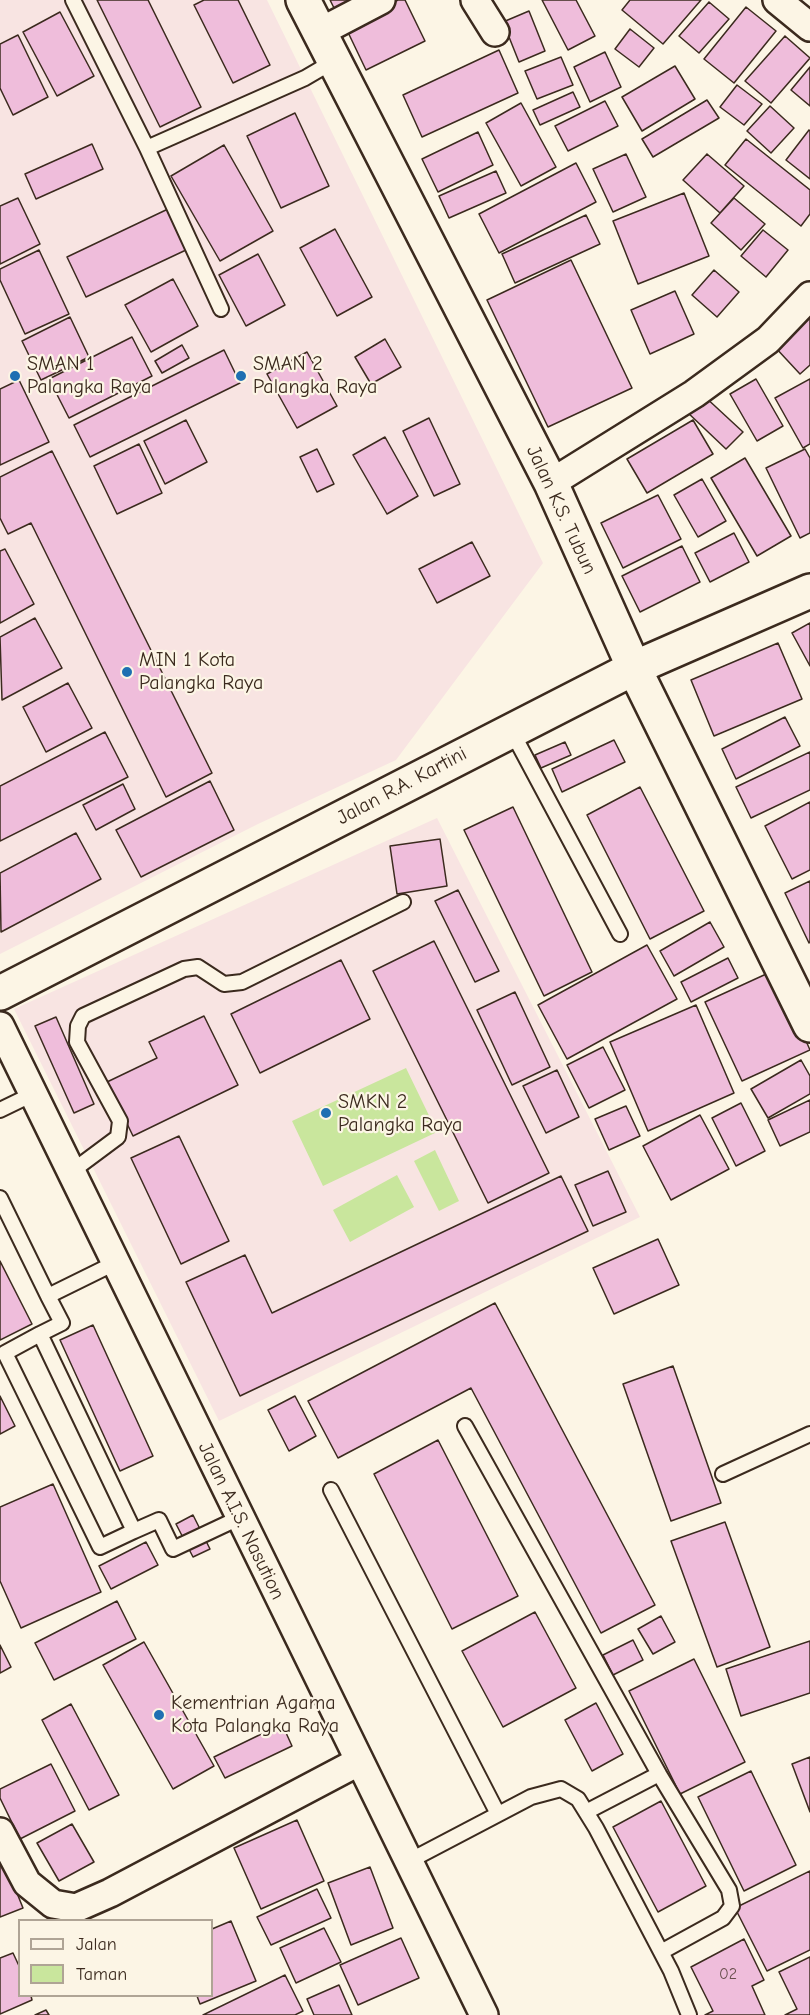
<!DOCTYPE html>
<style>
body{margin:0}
#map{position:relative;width:810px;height:2015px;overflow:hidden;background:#fcf5e5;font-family:"Comic Neue",sans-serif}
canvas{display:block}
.legend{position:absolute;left:18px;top:1919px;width:195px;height:78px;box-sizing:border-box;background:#fcf5e5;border:2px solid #afa495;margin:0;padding:8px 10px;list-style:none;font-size:18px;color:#3b2a1e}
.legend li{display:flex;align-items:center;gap:12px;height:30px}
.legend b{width:30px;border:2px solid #afa495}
</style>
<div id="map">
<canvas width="810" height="2015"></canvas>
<ul class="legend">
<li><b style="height:8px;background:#fcf5e5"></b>Jalan</li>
<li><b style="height:16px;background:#c9e69d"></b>Taman</li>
</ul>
</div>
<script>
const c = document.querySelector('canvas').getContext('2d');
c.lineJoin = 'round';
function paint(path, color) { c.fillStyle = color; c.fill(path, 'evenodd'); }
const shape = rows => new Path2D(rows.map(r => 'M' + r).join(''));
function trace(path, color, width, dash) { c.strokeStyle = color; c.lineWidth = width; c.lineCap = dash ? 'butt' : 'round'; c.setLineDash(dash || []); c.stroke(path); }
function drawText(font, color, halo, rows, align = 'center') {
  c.font = font + ' "Comic Neue",sans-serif'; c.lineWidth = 4.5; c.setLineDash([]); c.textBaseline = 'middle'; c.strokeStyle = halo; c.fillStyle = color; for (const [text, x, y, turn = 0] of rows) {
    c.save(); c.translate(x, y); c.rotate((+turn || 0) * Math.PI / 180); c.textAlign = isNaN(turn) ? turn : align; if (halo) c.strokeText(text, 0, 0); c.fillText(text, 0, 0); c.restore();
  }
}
const built = shape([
 [0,0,267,0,543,563,396,760,258,824,0,954],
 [437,818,640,1217,219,1421,14,1009]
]);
const green = shape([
 [406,1068,437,1132,323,1186,292,1121],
 [435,1150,459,1201,439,1211,414,1161],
 [397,1175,414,1207,350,1242,333,1210]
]);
const building = shape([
 [97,0,148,0,201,107,160,127,97,0],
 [204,0,238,0,270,65,233,83,194,5,204,0],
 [330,0,365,0,337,14,330,0],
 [398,0,405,0,425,41,366,70,345,26,398,0],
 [542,0,576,0,595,36,568,50,542,0],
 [630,0,701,0,663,44,622,10,630,0],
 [709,2,729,19,699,53,679,36,709,2],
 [746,7,776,31,734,83,704,59,746,7],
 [529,11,545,51,519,62,503,22,529,11],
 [60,12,94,76,57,96,23,32,60,12],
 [630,29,654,48,639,67,615,49,630,29],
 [18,35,48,97,13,115,0,88,0,44,18,35],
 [785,36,810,58,771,103,745,81,785,36],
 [499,50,518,93,422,137,403,95,499,50],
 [605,52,621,87,590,102,574,67,605,52],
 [561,57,573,85,537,99,525,71,561,57],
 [675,66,695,99,642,131,622,97,675,66],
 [810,67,810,106,791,90,810,67],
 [737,85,762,104,744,125,720,107,737,85],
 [573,92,580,107,540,125,533,110,573,92],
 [707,100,719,118,653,157,642,139,707,100],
 [605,101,618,126,568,151,555,126,605,101],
 [521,103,556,167,521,186,486,123,521,103],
 [770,106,794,128,771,153,747,131,770,106],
 [295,113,329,186,281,208,247,136,295,113],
 [809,130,810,131,810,179,786,160,809,130],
 [478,132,493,165,438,192,422,159,478,132],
 [746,139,810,190,810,214,801,226,725,165,746,139],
 [92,144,103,169,36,199,25,174,92,144],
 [224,145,273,231,220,261,171,176,224,145],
 [626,154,646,197,613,212,593,169,626,154],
 [707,154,744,186,720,213,683,180,707,154],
 [576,163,596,202,499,253,479,214,576,163],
 [496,171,506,193,449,218,439,196,496,171],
 [684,193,709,256,638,284,613,221,684,193],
 [18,198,40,244,0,264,0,206,18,198],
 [734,198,765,224,741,250,711,223,734,198],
 [168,209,186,250,86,297,67,257,168,209],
 [586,215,600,244,515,283,502,254,586,215],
 [335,229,372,297,337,316,300,248,335,229],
 [763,230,788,250,766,277,741,256,763,230],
 [39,250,69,314,25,334,0,280,0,269,39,250],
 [258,254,285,305,246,326,219,275,258,254],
 [571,260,632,388,548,427,487,300,571,260],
 [714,270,739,292,717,317,692,295,714,270],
 [173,279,198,326,151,352,125,305,173,279],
 [675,291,694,334,650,354,631,310,675,291],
 [810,313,810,365,800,374,774,346,810,313],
 [70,317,89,357,41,380,22,341,70,317],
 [132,337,152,376,69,418,49,379,132,337],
 [385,339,401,367,371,384,355,357,385,339],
 [182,345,189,358,162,373,155,361,182,345],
 [224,350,240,383,90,457,74,425,224,350],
 [307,352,337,406,297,428,267,374,307,352],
 [756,379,783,426,757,441,730,394,756,379],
 [810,379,810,444,803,448,775,398,810,379],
 [19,380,49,442,0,465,0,389,19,380],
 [703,395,743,432,726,449,686,411,703,395],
 [429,418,460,484,434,496,403,431,429,418],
 [186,420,207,462,165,484,144,441,186,420],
 [693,420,713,454,647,493,627,459,693,420],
 [385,437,418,496,387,514,353,455,385,437],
 [139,444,162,493,117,514,94,466,139,444],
 [317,449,334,484,317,492,300,457,317,449],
 [805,449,810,458,810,533,800,538,766,468,805,449],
 [52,451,212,773,166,797,31,523,8,534,0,518,0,477,52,451],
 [745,458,791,536,757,556,711,478,745,458],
 [702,479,726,521,698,537,674,495,702,479],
 [658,495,681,539,623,568,601,523,658,495],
 [734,533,749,562,710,582,695,553,734,533],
 [472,542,490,576,437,603,419,569,472,542],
 [682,546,700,582,640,612,622,576,682,546],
 [5,549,34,604,0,623,0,551,5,549],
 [35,618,62,668,2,700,0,637,35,618],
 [810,623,810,666,792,633,810,623],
 [778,643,802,699,714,736,691,680,778,643],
 [68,683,92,728,46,752,23,707,68,683],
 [785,717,800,746,736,779,722,749,785,717],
 [105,732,128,777,0,841,0,786,105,732],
 [614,740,625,762,562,792,552,769,614,740],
 [565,742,571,755,541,768,535,755,565,742],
 [810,752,810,790,751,818,736,787,810,752],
 [210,781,234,830,141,877,116,830,210,781],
 [123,784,135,809,96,830,83,805,123,784],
 [640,787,704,911,650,939,587,815,640,787],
 [810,802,810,870,792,879,765,826,810,802],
 [513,807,592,972,544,996,464,830,513,807],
 [76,833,101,879,1,932,0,873,76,833],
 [440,839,447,886,397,894,390,846,440,839],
 [810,881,810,942,809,943,785,893,810,881],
 [458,890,499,971,475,982,435,901,458,890],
 [710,922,724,947,674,976,660,951,710,922],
 [434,941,549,1173,488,1203,373,971,434,941],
 [647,945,677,999,567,1059,538,1005,647,945],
 [728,958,738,978,691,1002,681,982,728,958],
 [341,960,370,1019,260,1073,231,1014,341,960],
 [775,970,810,1050,742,1081,705,1002,775,970],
 [515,992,550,1067,512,1085,477,1010,515,992],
 [696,1005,734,1093,648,1131,610,1042,696,1005],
 [204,1016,238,1085,133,1136,107,1082,157,1058,149,1042,204,1016],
 [56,1017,94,1104,74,1113,35,1026,56,1017],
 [603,1047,625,1090,589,1108,567,1065,603,1047],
 [801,1060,810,1076,810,1094,768,1118,751,1089,801,1060],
 [557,1070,579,1117,546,1133,523,1086,557,1070],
 [810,1100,810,1132,780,1146,768,1120,810,1100],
 [741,1103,765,1151,736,1166,712,1118,741,1103],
 [626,1106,640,1136,609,1150,595,1119,626,1106],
 [700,1115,729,1169,671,1200,643,1146,700,1115],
 [179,1136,229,1241,181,1264,131,1158,179,1136],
 [608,1171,626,1212,593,1226,575,1185,608,1171],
 [561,1176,588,1231,240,1396,186,1282,245,1255,272,1313,561,1176],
 [658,1239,679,1285,614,1314,593,1268,658,1239],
 [0,1261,32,1324,0,1340,0,1261],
 [495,1303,655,1605,601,1633,471,1388,338,1458,308,1401,495,1303],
 [93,1325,153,1456,120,1471,60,1340,93,1325],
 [673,1366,721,1503,671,1521,623,1384,673,1366],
 [0,1396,15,1426,0,1434,0,1396],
 [295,1396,316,1436,289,1451,268,1410,295,1396],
 [438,1440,518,1596,452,1629,374,1474,438,1440],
 [53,1484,101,1592,21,1628,0,1581,0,1507,53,1484],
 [193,1515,210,1549,193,1557,176,1524,193,1515],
 [725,1522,770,1647,717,1667,671,1541,725,1522],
 [146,1542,158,1565,111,1589,99,1566,146,1542],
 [117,1601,136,1639,54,1680,35,1643,117,1601],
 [535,1612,576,1688,503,1727,462,1651,535,1612],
 [661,1616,675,1642,653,1654,638,1629,661,1616],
 [633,1640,643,1660,613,1675,603,1655,633,1640],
 [810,1641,810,1693,741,1716,726,1669,810,1641],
 [144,1642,214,1766,173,1789,103,1665,144,1642],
 [0,1645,11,1667,0,1673,0,1645],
 [694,1659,745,1762,680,1794,629,1691,694,1659],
 [596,1703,623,1754,592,1771,565,1720,596,1703],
 [71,1704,119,1795,89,1810,42,1720,71,1704],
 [282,1724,292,1746,225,1778,214,1757,282,1724],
 [810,1757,810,1812,792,1764,810,1757],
 [51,1764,75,1811,20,1839,0,1798,0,1789,51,1764],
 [751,1771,796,1865,744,1891,698,1797,751,1771],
 [661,1801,706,1886,658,1912,613,1827,661,1801],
 [297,1820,324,1881,261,1909,234,1848,297,1820],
 [72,1824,94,1862,59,1881,37,1843,72,1824],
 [0,1851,23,1908,0,1917,0,1851],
 [370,1867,393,1928,351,1945,328,1883,370,1867],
 [810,1871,810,1950,767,1971,735,1908,810,1871],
 [317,1889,331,1918,271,1945,257,1917,317,1889],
 [231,1921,256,1981,200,2004,197,1996,212,1996,212,1929,231,1921],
 [324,1928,341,1962,296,1983,280,1948,324,1928],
 [401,1938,419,1978,358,2005,340,1965,401,1938],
 [744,1939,764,1980,752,1986,765,2015,705,2015,713,2011,691,1967,744,1939],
 [13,1953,20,1968,20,1996,31,1996,32,2000,0,2014,0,1958,13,1953],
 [810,1957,810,2015,785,2015,797,2009,779,1972,810,1957],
 [285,1975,303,2011,295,2015,203,2015,285,1975],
 [339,1985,352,2015,314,2015,307,1999,339,1985],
 [46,2010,49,2015,35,2015,46,2010]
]);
const service = shape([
 [73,0,147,148,305,78,334,61],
 [147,148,221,309],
 [511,730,620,934],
 [0,1110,33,1094],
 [71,1172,118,1137,120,1121,77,1042,78,1026,83,1016,184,969,198,967,224,984,242,982,403,902],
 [0,1198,48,1296,115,1263],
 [48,1296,62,1323,40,1334,134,1531,159,1520,173,1549,239,1518],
 [40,1334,5,1353,100,1547,134,1531],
 [465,1426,659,1774,586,1812],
 [723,1474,810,1434],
 [331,1490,498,1814],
 [659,1774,729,1890,732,1906,723,1918,661,1952],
 [409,1861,531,1797,561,1789,578,1799,596,1828,671,1971,689,2015]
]);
const minor = shape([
 [475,0,495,32],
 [777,0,810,27],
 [318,33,381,0],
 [551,483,694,394,768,340,810,296],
 [0,1026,484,2015],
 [0,1832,27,1883,53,1904,76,1908,110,1893,358,1762]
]);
const tertiary = shape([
 [303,0,551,483,634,668,810,1025],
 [0,993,634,668,810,591]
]);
const markers = [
 [15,376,6,"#1f6fb2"],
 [241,376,6,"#1f6fb2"],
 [127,672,6,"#1f6fb2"],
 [326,1113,6,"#1f6fb2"],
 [159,1715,6,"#1f6fb2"]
];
const numberNames = [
 ["02",728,1974]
];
const poiNames = [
 ["SMAN 1",27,364],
 ["Palangka Raya",27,387],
 ["SMAN 2",253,364],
 ["Palangka Raya",253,387],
 ["MIN 1 Kota",139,660],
 ["Palangka Raya",139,683],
 ["SMKN 2",338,1102],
 ["Palangka Raya",338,1125],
 ["Kementrian Agama",171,1703],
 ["Kota Palangka Raya",171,1726]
];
const streetNames = [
 ["Jalan K.S. Tubun",561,510,65],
 ["Jalan R.A. Kartini",402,786,-28],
 ["Jalan A.I.S. Nasution",241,1521,64]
];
paint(built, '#f8e4e2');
paint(green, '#c9e69d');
paint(building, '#efbddb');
trace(building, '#3b2a1e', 1.5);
trace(service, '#3b2a1e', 18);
trace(minor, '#3b2a1e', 32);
trace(tertiary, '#3b2a1e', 38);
trace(service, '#fcf5e5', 14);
trace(minor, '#fcf5e5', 27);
trace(tertiary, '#fcf5e5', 33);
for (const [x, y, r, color] of markers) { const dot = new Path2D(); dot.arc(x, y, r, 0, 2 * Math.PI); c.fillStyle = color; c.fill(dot); trace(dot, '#fcf5e5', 2); }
drawText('16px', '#684f4d', null, numberNames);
drawText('20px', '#3b2a1e', '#fcf5e5', poiNames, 'left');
drawText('20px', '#3b2a1e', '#fcf5e5', streetNames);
</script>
